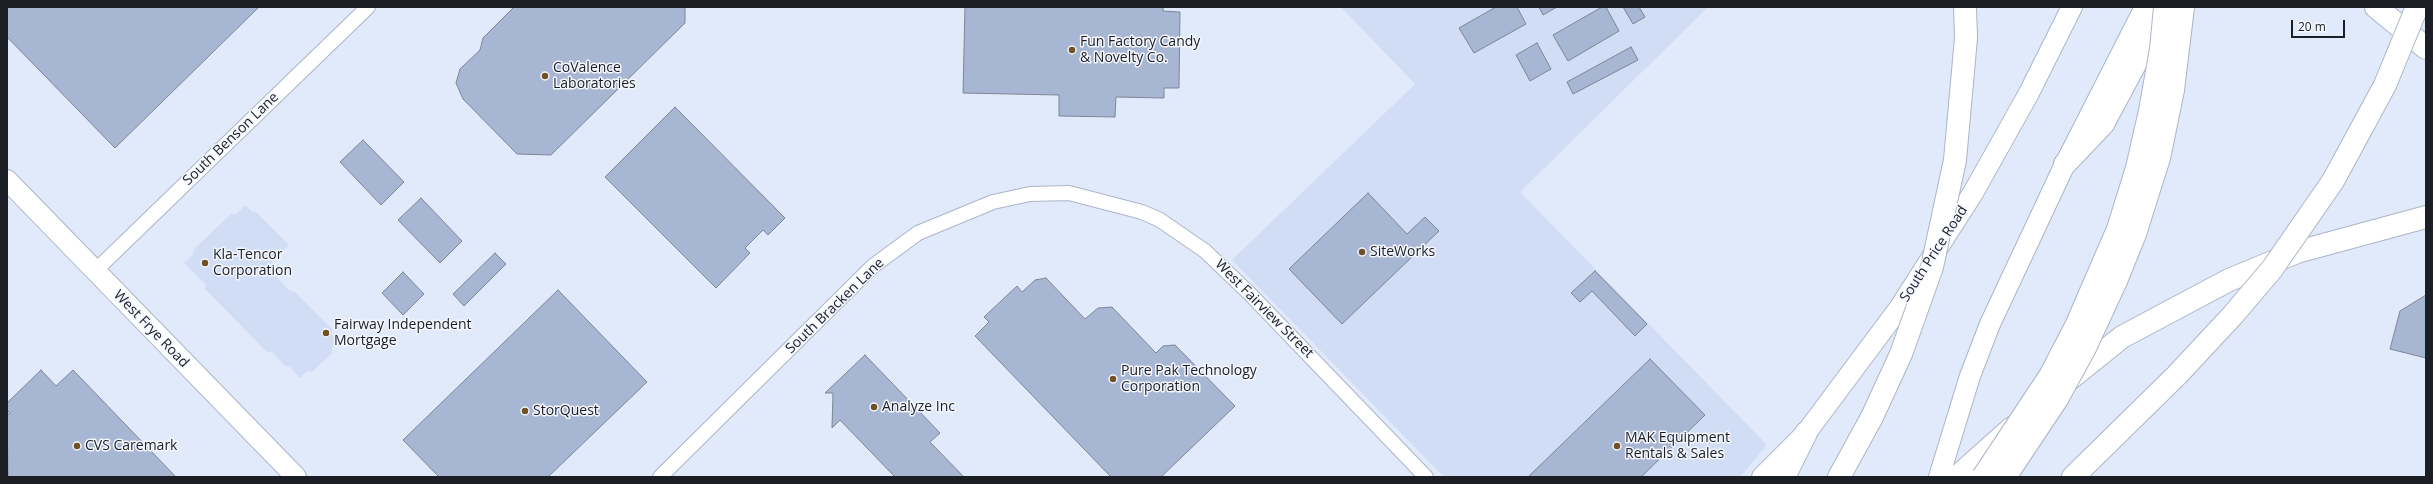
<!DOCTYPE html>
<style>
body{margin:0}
#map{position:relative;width:2433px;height:484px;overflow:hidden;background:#e1eafb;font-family:"Open Sans",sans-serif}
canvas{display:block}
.frame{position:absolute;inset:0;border:8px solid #1b1e24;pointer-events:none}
.scale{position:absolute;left:2291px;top:20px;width:54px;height:18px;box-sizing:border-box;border:2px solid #1b1e24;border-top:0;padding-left:5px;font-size:12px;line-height:14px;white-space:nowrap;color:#1b1e24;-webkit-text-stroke:3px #f4f7fe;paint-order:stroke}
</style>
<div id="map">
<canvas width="2433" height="484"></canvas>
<div class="frame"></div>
<div class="scale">20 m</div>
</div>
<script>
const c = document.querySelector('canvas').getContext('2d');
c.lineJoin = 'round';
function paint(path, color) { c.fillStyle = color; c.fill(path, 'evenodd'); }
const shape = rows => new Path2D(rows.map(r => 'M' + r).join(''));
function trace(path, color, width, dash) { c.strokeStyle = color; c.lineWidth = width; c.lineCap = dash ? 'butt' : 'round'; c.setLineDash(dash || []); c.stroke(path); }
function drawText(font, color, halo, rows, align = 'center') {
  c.font = font + ' "Open Sans",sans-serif'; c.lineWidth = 3; c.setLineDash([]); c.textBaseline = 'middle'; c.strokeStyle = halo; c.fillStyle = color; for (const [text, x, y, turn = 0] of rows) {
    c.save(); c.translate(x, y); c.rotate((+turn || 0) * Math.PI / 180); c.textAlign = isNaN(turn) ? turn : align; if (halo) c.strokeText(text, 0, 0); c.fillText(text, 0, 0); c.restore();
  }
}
const built = shape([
 [1341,7,1708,7,1520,192,1767,445,1740,477,1444,477,1232,260,1415,84],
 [245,205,251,211,256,212,289,245,272,262,269,269,290,291,294,291,332,329,332,335,338,341,332,347,332,353,312,372,307,371,300,378,290,367,285,366,272,352,267,352,205,289,205,284,184,263,193,255,193,250,231,214,236,214]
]);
const building = shape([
 [7,7,259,7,115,148,7,37,7,7],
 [514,7,685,7,685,23,551,155,517,154,463,99,456,83,460,69,480,50,483,38,514,7],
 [965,7,1163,7,1163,11,1180,12,1179,88,1164,88,1164,98,1116,97,1115,117,1059,116,1059,95,963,93,965,7],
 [1496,7,1517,7,1526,24,1474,53,1459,28,1496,7],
 [1539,7,1557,7,1543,15,1539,7],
 [1602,7,1606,7,1619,31,1568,61,1553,35,1602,7],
 [1623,7,1639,7,1645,17,1633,24,1623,7],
 [1537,43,1551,69,1530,81,1516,55,1537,43],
 [1631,47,1638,60,1573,94,1567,82,1631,47],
 [675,107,785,218,768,235,763,230,745,248,750,253,716,288,605,177,675,107],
 [363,140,404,182,381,205,340,162,363,140],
 [1368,193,1407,234,1425,217,1439,231,1342,324,1289,269,1368,193],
 [421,198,462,241,440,263,398,220,421,198],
 [495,253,506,264,464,306,453,294,495,253],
 [1595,271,1647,324,1635,336,1592,291,1580,302,1571,293,1595,271],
 [403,272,424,294,403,315,382,293,403,272],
 [1046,278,1085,319,1098,308,1112,307,1156,353,1163,346,1175,345,1235,406,1161,477,1111,477,975,336,989,322,984,317,1017,286,1022,292,1035,280,1046,278],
 [558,290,647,382,548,477,439,477,403,440,558,290],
 [2426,295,2426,358,2390,349,2400,311,2426,295],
 [865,355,940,433,930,442,964,477,895,477,840,420,832,428,833,393,825,393,865,355],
 [1650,359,1705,415,1641,477,1528,477,1650,359],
 [41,370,56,386,73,370,176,477,8,477,7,415,10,413,7,410,7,403,41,370]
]);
const street = shape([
 [95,271,368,7],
 [660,477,873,266,918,233,993,202,1030,194,1069,193,1142,212,1160,220,1205,251,1249,293,1426,477]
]);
const secondary = shape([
 [7,180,296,477],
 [1762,477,1806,433,1900,307,1973,193,2029,93,2072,7],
 [1939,477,1970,376,1990,324,2065,164,2145,7]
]);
const highway = shape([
 [1965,7,1966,38],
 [2376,7,2426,48],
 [2065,164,2103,124,2165,8],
 [2066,382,2122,337,2229,280,2297,252,2426,217],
 [1784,477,1806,433],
 [1839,477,1872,417],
 [1957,477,2012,428],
 [2073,477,2177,375]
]);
const highwayBridge = shape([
 [2177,375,2232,316,2272,269,2333,181,2385,85,2417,7],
 [1872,417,1901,354,1932,267,1955,160,1966,38],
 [1983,477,2050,376,2076,326,2118,229,2137,168,2150,111,2161,49,2165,7],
 [2005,477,2057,399,2085,348,2116,281,2135,234,2159,158,2173,90,2183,7]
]);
const markers = [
 [1072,50,4,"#705126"],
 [545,76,4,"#705126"],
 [1362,252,4,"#705126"],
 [205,263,4,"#705126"],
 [326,333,4,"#705126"],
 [1113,379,4,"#705126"],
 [874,407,4,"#705126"],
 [525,411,4,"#705126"],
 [77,446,4,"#705126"],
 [1617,446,4,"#705126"]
];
const poiNames = [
 ["Fun Factory Candy",1080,42],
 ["& Novelty Co.",1080,58],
 ["CoValence",553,68],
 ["Laboratories",553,84],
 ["SiteWorks",1370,252],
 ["Kla-Tencor",213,255],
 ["Corporation",213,271],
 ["Fairway Independent",334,325],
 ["Mortgage",334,341],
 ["Pure Pak Technology",1121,371],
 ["Corporation",1121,387],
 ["Analyze Inc",882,407],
 ["StorQuest",533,411],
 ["MAK Equipment",1625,438],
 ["Rentals & Sales",1625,454],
 ["CVS Caremark",85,446]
];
const streetNames = [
 ["South Benson Lane",231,139,-44],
 ["South Price Road",1934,254,-57],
 ["South Bracken Lane",835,306,-44],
 ["West Fairview Street",1264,309,45],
 ["West Frye Road",151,329,46]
];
paint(built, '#d0ddf4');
paint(building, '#a7b6d2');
trace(building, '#7d8695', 1);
trace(street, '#acb5c5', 16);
trace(secondary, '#acb5c5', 22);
trace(highway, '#acb5c5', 24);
trace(street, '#fff', 14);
trace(secondary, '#fff', 20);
trace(highway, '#fff', 22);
trace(highwayBridge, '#acb5c5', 24, []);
trace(highwayBridge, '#fff', 22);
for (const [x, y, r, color] of markers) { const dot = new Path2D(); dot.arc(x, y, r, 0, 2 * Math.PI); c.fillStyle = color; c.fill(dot); trace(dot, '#f4f7fe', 1.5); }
drawText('14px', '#1b1e24', '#f4f7fe', poiNames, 'left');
drawText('14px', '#1b1e24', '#f4f7fe', streetNames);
</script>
